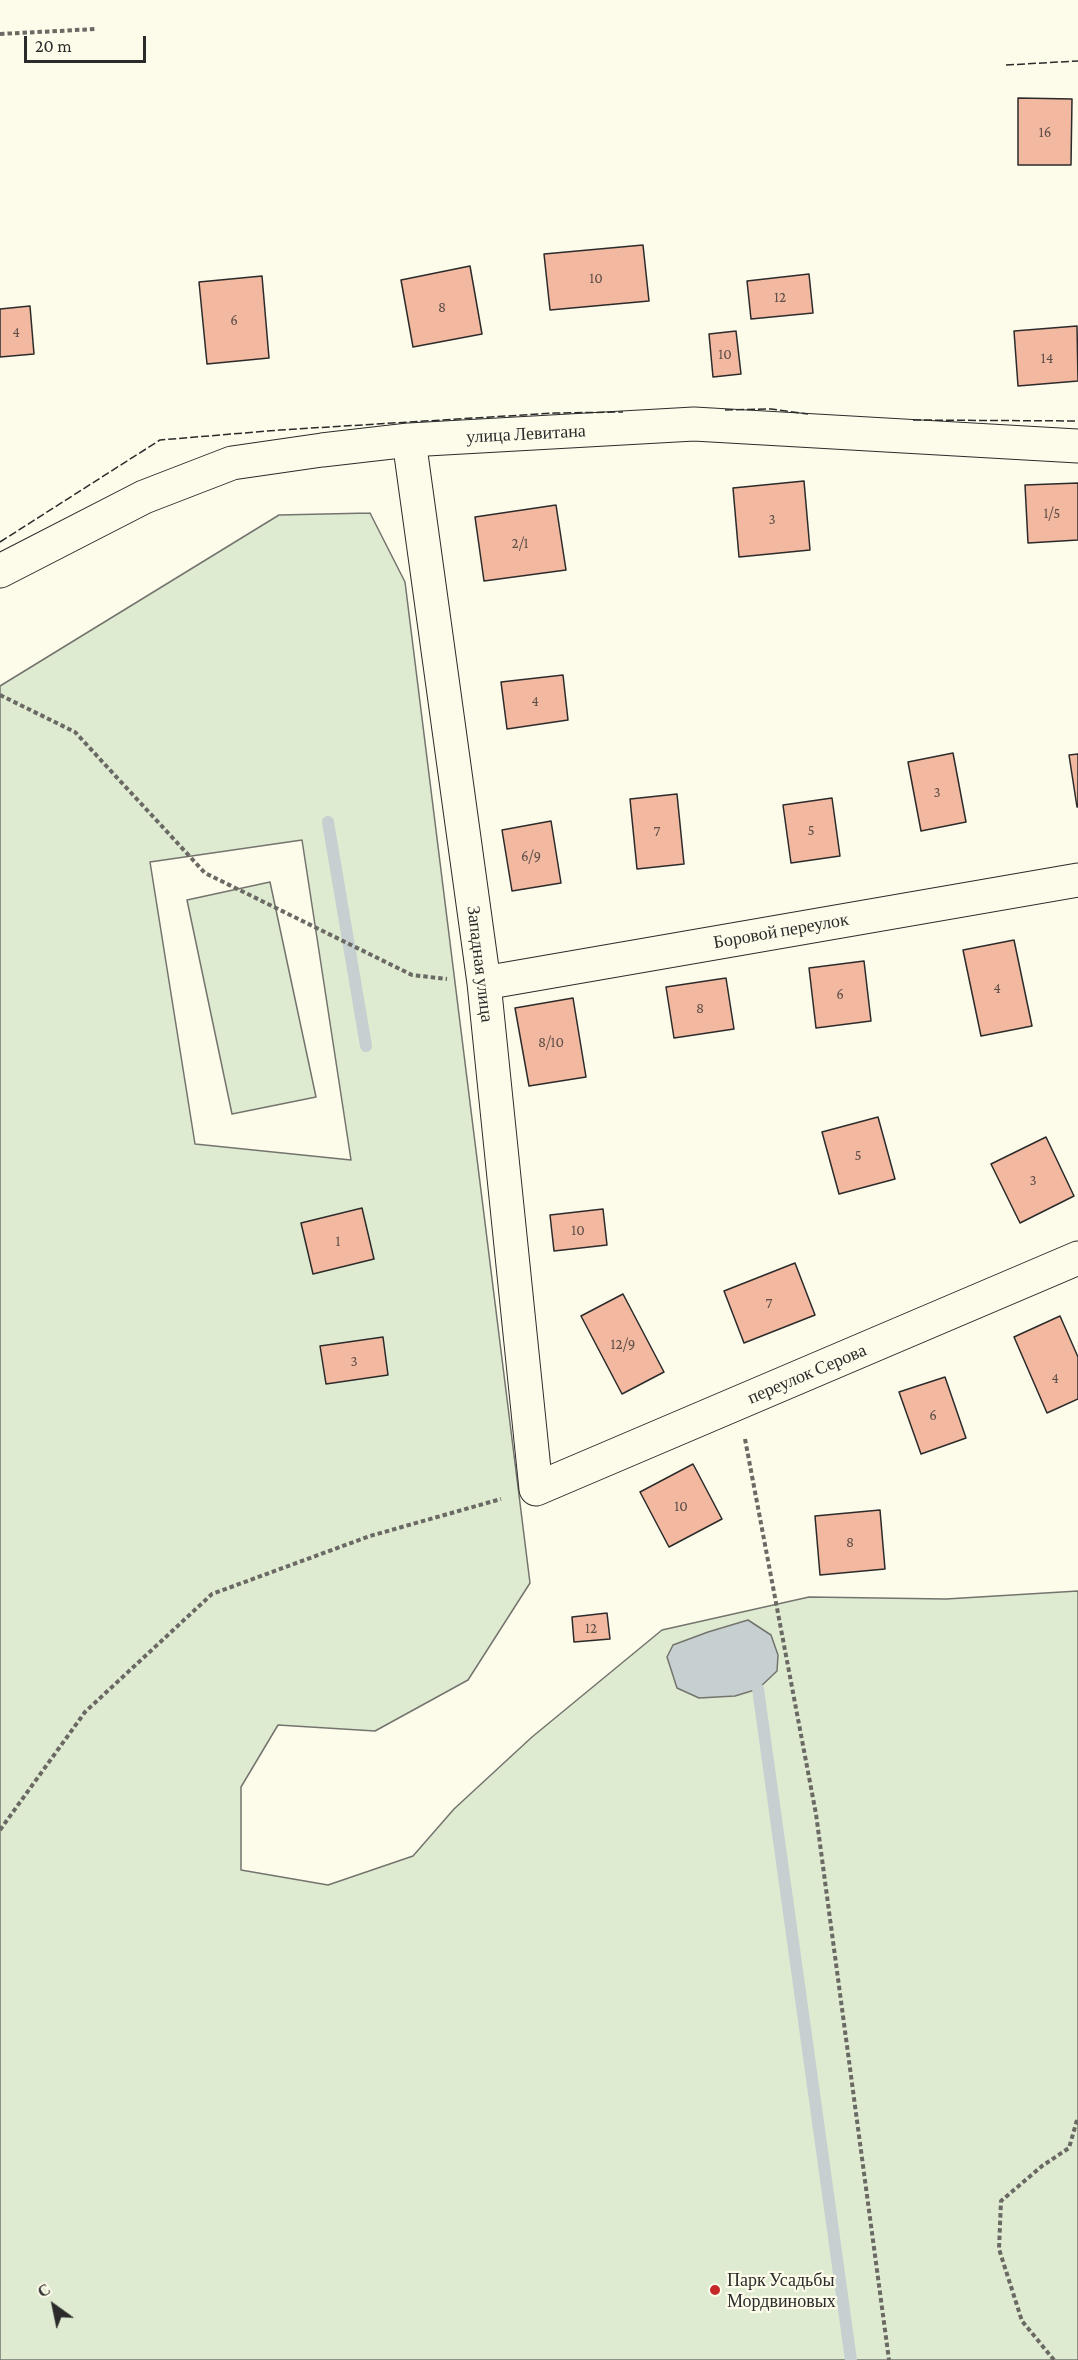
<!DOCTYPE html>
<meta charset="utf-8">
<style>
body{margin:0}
#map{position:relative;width:1078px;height:2360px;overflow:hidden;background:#fdfbea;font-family:"Crimson Pro",serif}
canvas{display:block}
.north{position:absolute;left:24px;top:2276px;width:60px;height:60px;-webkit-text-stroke:4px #fdfbea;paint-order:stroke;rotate:327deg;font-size:16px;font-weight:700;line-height:24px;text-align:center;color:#2b2b2b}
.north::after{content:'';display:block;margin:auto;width:21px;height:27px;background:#2b2b2b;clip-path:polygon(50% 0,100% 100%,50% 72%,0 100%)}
.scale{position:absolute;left:24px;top:36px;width:122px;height:27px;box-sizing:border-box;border:3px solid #2b2b2b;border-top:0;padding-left:8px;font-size:18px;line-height:21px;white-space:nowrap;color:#2b2b2b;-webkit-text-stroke:4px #fdfbea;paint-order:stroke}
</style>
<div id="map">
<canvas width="1078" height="2360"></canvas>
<div class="north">С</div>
<div class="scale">20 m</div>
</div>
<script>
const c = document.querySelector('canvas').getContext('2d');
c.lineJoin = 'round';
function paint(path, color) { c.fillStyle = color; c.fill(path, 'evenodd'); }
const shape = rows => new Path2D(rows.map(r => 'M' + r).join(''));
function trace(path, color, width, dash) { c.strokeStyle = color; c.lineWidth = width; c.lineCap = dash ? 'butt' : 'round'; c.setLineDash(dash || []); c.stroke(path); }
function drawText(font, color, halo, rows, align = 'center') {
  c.font = font + ' "Crimson Pro",serif'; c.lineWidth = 4.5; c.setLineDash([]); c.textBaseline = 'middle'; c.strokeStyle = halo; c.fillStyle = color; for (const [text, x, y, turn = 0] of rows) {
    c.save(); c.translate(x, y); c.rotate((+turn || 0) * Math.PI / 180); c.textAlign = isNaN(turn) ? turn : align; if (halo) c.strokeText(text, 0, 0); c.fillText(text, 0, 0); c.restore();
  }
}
const green = shape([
 [370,513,405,582,530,1583,468,1680,375,1731,278,1725,241,1787,241,1870,328,1885,413,1856,454,1809,532,1737,662,1630,809,1597,946,1599,1078,1591,1078,2360,0,2360,0,686,279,515,370,513],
 [302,840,351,1160,195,1144,150,862,302,840],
 [270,882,316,1097,232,1114,187,900,270,882]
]);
const water = shape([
 [748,1620,771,1635,778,1655,777,1671,758,1689,735,1696,699,1698,677,1688,667,1657,673,1645,708,1632,748,1620]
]);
const stream = shape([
 [328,822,366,1046],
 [758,1689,851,2360]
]);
const building = shape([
 [1018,98,1072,99,1071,165,1018,165,1018,98],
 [643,245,649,301,550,310,544,254,643,245],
 [470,266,482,334,413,347,401,280,470,266],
 [809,274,813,313,751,319,747,281,809,274],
 [262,276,269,358,207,364,199,282,262,276],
 [30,306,34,354,0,357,0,309,30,306],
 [1077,326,1078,381,1018,386,1014,331,1077,326],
 [736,331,741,374,713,377,709,334,736,331],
 [804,481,810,550,739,557,733,488,804,481],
 [1078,483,1078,540,1028,543,1025,485,1078,483],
 [556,505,566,570,484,581,475,517,556,505],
 [563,675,568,720,507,729,501,682,563,675],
 [953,753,966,822,921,831,908,762,953,753],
 [1078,754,1078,807,1077,807,1069,755,1078,754],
 [677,794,684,864,637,869,630,799,677,794],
 [832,798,840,856,791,863,783,805,832,798],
 [551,821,561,883,512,891,502,830,551,821],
 [1014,940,1032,1026,981,1036,963,950,1014,940],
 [864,961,871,1021,816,1028,809,968,864,961],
 [726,978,734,1029,674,1038,666,987,726,978],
 [573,998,586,1077,529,1086,515,1008,573,998],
 [878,1117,895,1179,839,1194,822,1132,878,1117],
 [1046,1137,1074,1196,1020,1223,991,1164,1046,1137],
 [362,1208,374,1259,313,1274,301,1223,362,1208],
 [603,1209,607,1245,554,1251,550,1215,603,1209],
 [795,1263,815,1315,744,1343,724,1291,795,1263],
 [623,1294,664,1372,622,1394,581,1316,623,1294],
 [1060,1316,1078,1357,1078,1399,1047,1413,1014,1337,1060,1316],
 [383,1337,388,1375,326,1384,320,1346,383,1337],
 [945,1377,966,1438,921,1454,899,1392,945,1377],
 [693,1464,722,1519,669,1547,640,1492,693,1464],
 [880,1510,885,1569,820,1575,815,1516,880,1510],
 [607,1613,610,1639,574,1642,572,1617,607,1613]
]);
const path = shape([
 [0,34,96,29],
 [0,695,75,732,205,873,412,975,447,979],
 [745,1439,816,1814,889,2360],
 [0,1830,85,1712,212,1594,370,1536,501,1499],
 [1054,2360,1022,2321,999,2249,1001,2201,1042,2166,1069,2148,1077,2120]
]);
const minor = shape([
 [409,440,484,983,536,1489,1078,1258],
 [0,571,144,497,232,463,322,450,409,440,694,424,1078,446],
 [484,983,1078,880]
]);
const fence = shape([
 [1006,65,1078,61],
 [725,410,771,409,808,414],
 [913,420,1078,421],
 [0,542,160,440,280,430,555,413,623,412]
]);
const markers = [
 [715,2290,6,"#c62828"]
];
const numberNames = [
 ["16",1045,132],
 ["10",596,278],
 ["12",780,297],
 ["8",442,307],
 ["6",234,320],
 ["4",16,332],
 ["10",725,354],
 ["14",1047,358],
 ["1/5",1052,513],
 ["3",772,519],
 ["2/1",520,543],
 ["4",535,701],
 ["3",937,792],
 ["5",811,830],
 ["7",657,831],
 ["6/9",531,856],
 ["4",997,988],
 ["6",840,994],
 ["8",700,1008],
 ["8/10",551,1042],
 ["5",858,1155],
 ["3",1033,1180],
 ["10",578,1230],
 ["1",338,1241],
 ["7",769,1303],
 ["12/9",623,1344],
 ["3",354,1361],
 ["4",1055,1378],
 ["6",933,1415],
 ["10",681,1506],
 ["8",850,1542],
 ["12",591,1628]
];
const streetNames = [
 ["улица Левитана",526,434,-3],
 ["Боровой переулок",781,931,-10],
 ["Западная улица",480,964,83],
 ["переулок Серова",807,1374,-23]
];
const poiNames = [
 ["Парк Усадьбы",727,2280],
 ["Мордвиновых",727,2301]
];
paint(green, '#deebd1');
trace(green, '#74746e', 1.5);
paint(water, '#c7d0d0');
trace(water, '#74746e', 1.5);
trace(stream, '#c7d0d0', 12);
paint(building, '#f2b8a0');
trace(building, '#2b2b2b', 1.5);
trace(minor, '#2b2b2b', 35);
trace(path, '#6a6964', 4, [4.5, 3]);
trace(minor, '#fdfbea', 33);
trace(fence, '#2b2b2b', 1.5, [8, 3]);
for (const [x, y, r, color] of markers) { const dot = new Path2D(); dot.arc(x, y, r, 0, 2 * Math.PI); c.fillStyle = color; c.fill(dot); trace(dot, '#fdfbea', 2); }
drawText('15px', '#5d4e48', null, numberNames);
drawText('18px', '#2b2b2b', '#fdfbea', streetNames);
drawText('18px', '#2b2b2b', '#fdfbea', poiNames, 'left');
</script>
